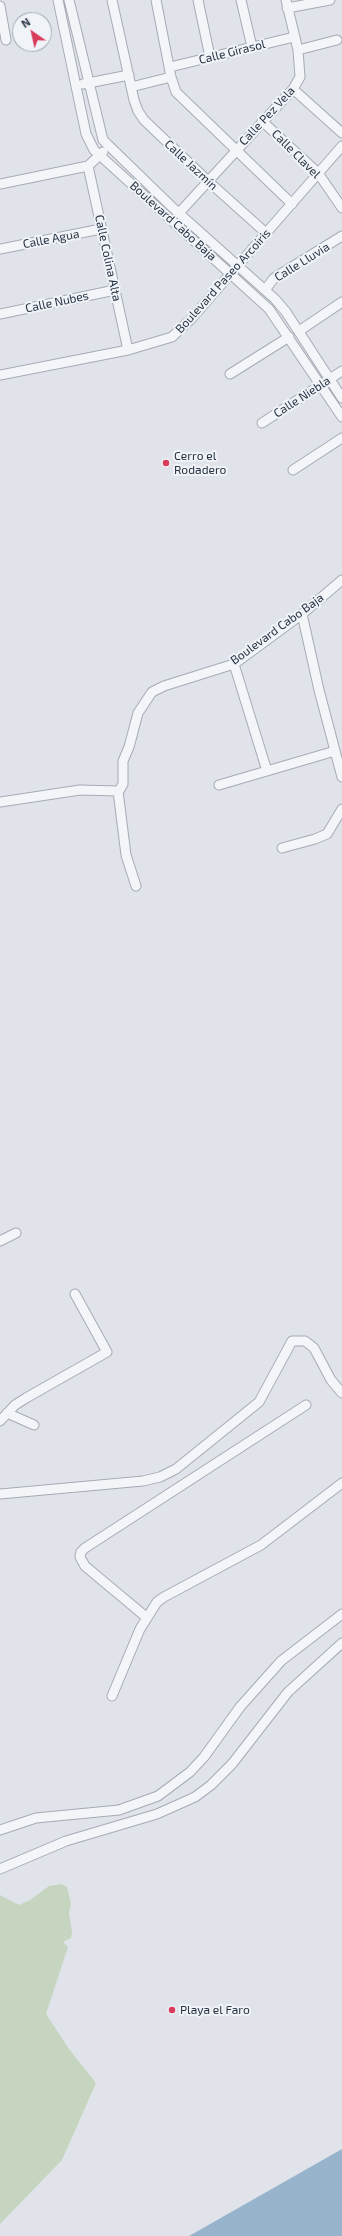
<!DOCTYPE html>
<meta charset="utf-8">
<style>
body{margin:0}
#map{position:relative;width:342px;height:2236px;overflow:hidden;background:#e0e4ea;font-family:"Exo 2",sans-serif}
canvas{display:block}
.north{position:absolute;left:12px;top:12px;width:40px;height:40px;box-sizing:border-box;background:#f0f3f7;border:1px solid #a0a6af;border-radius:50%;rotate:326deg;font-size:11px;font-weight:700;line-height:16px;text-align:center;color:#273343}
.north::after{content:'';display:block;margin:auto;width:14px;height:18px;background:#d93b5b;clip-path:polygon(50% 0,100% 100%,50% 72%,0 100%)}
</style>
<div id="map">
<canvas width="342" height="2236"></canvas>
<div class="north">N</div>
</div>
<script>
const c = document.querySelector('canvas').getContext('2d');
c.lineJoin = 'round';
function paint(path, color) { c.fillStyle = color; c.fill(path, 'evenodd'); }
const shape = rows => new Path2D(rows.map(r => 'M' + r).join(''));
function trace(path, color, width, dash) { c.strokeStyle = color; c.lineWidth = width; c.lineCap = dash ? 'butt' : 'round'; c.setLineDash(dash || []); c.stroke(path); }
function drawText(font, color, halo, rows, align = 'center') {
  c.font = font + ' "Exo 2",sans-serif'; c.lineWidth = 4; c.setLineDash([]); c.textBaseline = 'middle'; c.strokeStyle = halo; c.fillStyle = color; for (const [text, x, y, turn = 0] of rows) {
    c.save(); c.translate(x, y); c.rotate((+turn || 0) * Math.PI / 180); c.textAlign = isNaN(turn) ? turn : align; if (halo) c.strokeText(text, 0, 0); c.fillText(text, 0, 0); c.restore();
  }
}
const green = shape([
 [62,1884,67,1887,71,1904,69,1913,72,1932,71,1938,63,1942,68,1947,46,2014,69,2049,96,2083,62,2160,0,2224,0,1895,19,1905,30,1900,49,1886]
]);
const water = shape([
 [342,2149,342,2236,189,2236]
]);
const minor = shape([
 [58,0,86,134,94,150,269,309,342,417],
 [69,0,103,140,172,207,275,299,286,312,342,398],
 [112,0,134,100,138,111,144,120,208,181,266,233],
 [156,0,171,77,176,92,292,204],
 [198,0,210,57],
 [241,0,252,47],
 [0,6,6,40],
 [287,8,330,0],
 [298,50,337,40],
 [170,67,294,37],
 [83,84,129,75],
 [131,87,171,77],
 [293,89,342,133],
 [262,121,318,173,342,208],
 [88,166,128,350],
 [0,184,88,166,103,152],
 [179,213,293,89,300,77,298,50,286,0],
 [0,249,101,229],
 [265,290,274,278,342,236],
 [0,314,115,290],
 [299,331,342,302],
 [230,374,289,337],
 [0,375,128,350,172,337,192,318,342,146],
 [262,423,342,371],
 [293,470,342,438],
 [302,614,319,690,342,777],
 [234,664,267,771],
 [219,785,335,751],
 [118,791,126,855,136,886],
 [0,802,80,790,119,791,123,784,123,761,129,747,138,713,152,692,164,686,234,664,302,614,342,580],
 [282,848,315,839,327,834,342,809],
 [0,1241,16,1233],
 [7,1413,34,1425],
 [0,1421,15,1405,26,1398,107,1352,75,1294],
 [0,1494,143,1481,160,1477,176,1469,259,1402,292,1341,305,1341,314,1348,331,1380,342,1393],
 [146,1617,85,1566,80,1557,81,1552,85,1548,306,1405],
 [112,1696,140,1629,157,1602,164,1597,261,1545,342,1483],
 [0,1830,36,1818,119,1810,158,1796,190,1772,204,1757,240,1707,281,1661,342,1614],
 [0,1869,66,1841,157,1814,195,1797,211,1785,232,1764,288,1692,342,1643]
]);
const markers = [
 [166,463,4,"#d93b5b"],
 [172,2010,4,"#d93b5b"]
];
const streetNames = [
 ["Calle Girasol",232,52,-14],
 ["Calle Pez Vela",267,116,-47],
 ["Calle Clavel",296,154,45],
 ["Calle Jazmín",191,165,43],
 ["Boulevard Cabo Baja",173,221,42],
 ["Calle Agua",51,239,-11],
 ["Calle Colina Alta",108,258,78],
 ["Calle Lluvia",302,262,-32],
 ["Boulevard Paseo Arcoiris",223,281,-48],
 ["Calle Nubes",57,302,-12],
 ["Calle Niebla",302,397,-33],
 ["Boulevard Cabo Baja",277,629,-36]
];
const poiNames = [
 ["Cerro el",174,456],
 ["Rodadero",174,470],
 ["Playa el Faro",180,2010]
];
paint(green, '#c6d5c0');
paint(water, '#98b4cd');
trace(minor, '#a5abb5', 11);
trace(minor, '#f3f5f8', 9);
for (const [x, y, r, color] of markers) { const dot = new Path2D(); dot.arc(x, y, r, 0, 2 * Math.PI); c.fillStyle = color; c.fill(dot); trace(dot, '#f0f3f7', 1.5); }
drawText('12px', '#273343', '#f0f3f7', streetNames);
drawText('12px', '#273343', '#f0f3f7', poiNames, 'left');
</script>
